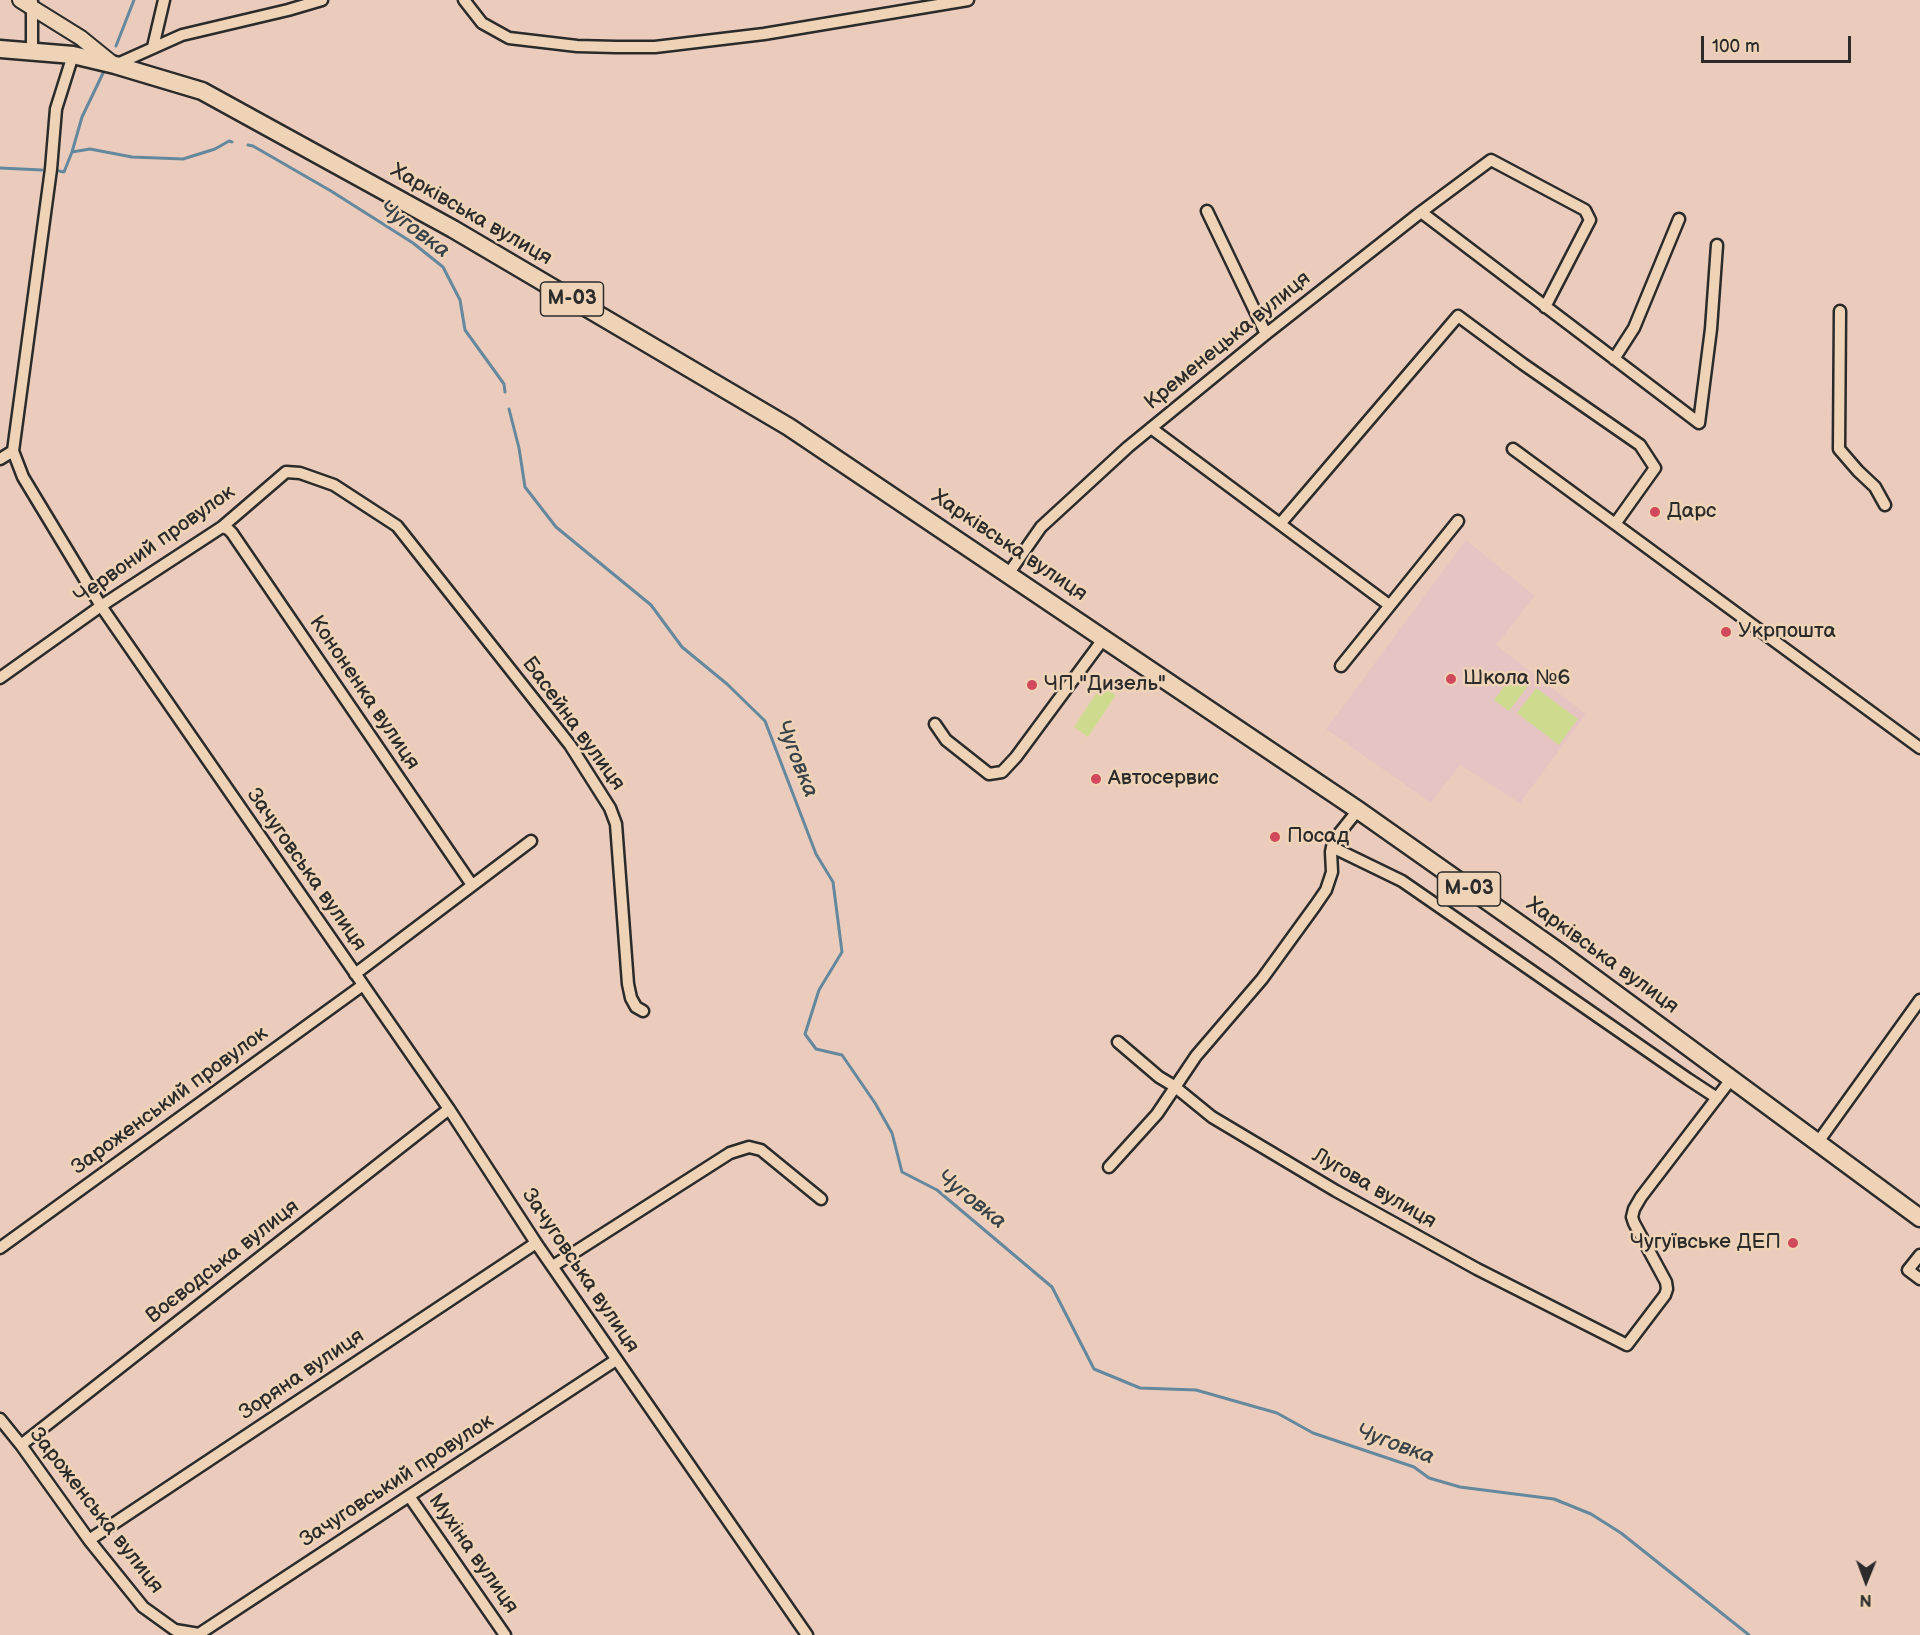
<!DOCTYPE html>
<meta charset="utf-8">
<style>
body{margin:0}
#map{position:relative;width:1920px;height:1635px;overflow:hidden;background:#ebccbc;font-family:"Balsamiq Sans",sans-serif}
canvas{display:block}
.north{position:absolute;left:1836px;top:1551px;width:60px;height:60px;-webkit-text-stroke:4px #efd3b6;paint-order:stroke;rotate:181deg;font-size:16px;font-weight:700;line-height:24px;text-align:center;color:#2b2b2b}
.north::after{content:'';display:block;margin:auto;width:21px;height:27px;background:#2b2b2b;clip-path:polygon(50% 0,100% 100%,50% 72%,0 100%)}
.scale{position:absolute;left:1701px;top:36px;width:150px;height:27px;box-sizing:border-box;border:3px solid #2b2b2b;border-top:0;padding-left:8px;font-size:18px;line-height:21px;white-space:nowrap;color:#2b2b2b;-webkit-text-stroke:4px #efd3b6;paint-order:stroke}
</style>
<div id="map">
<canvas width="1920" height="1635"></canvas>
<div class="north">N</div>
<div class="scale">100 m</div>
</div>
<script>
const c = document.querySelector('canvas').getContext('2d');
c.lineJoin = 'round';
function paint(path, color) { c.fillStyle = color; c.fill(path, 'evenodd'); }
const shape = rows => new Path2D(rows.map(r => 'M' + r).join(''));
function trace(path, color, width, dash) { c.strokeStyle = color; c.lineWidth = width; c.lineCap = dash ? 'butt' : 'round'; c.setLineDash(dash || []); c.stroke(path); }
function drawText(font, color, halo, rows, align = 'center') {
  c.font = font + ' "Balsamiq Sans",sans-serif'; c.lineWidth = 5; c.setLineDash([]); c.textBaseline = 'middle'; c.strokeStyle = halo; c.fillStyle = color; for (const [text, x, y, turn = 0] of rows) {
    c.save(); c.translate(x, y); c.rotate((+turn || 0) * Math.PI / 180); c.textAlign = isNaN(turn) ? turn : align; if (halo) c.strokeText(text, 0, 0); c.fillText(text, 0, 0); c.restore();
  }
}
const built = shape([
 [1466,540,1535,596,1496,645,1586,714,1520,803,1460,765,1431,803,1326,729]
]);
const green = shape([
 [1516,671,1531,682,1509,711,1494,700],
 [1101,686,1116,695,1088,737,1074,727],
 [1536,688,1578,719,1559,745,1517,713]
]);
const stream = shape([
 [116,46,134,0],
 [248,145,253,146,331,191,413,243,443,267,460,300,465,330,504,384,505,392],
 [72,152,82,117,105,69],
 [0,168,42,170],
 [59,171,64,172,72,152,90,149,132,157,183,159,215,149,229,141,232,142],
 [509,409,519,448,525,487,556,527,651,605,682,647,727,684,765,721,816,854,833,882,842,952,819,990,805,1034,816,1049,842,1055,875,1103,892,1133,902,1172,937,1190,1052,1287,1094,1369,1140,1388,1196,1390,1277,1413,1313,1433,1414,1467,1429,1478,1460,1487,1554,1499,1591,1514,1621,1533,1749,1635]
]);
const minor = shape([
 [464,0,482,23,509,38,577,46,616,47,655,47,764,34,968,0],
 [32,2,32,53],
 [153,47,164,0],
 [73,55,56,109,51,169,13,451,23,477,101,606,449,1109,536,1243,807,1635],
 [115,65,182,35,288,10,322,0],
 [1207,211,1266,334],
 [1421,212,1699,423,1711,329,1717,245],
 [1840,311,1839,449,1858,471,1875,487,1885,505],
 [1614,359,1634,328,1679,219],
 [1151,428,1389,605],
 [1513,449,1920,748],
 [0,459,13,451],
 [1280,524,1458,316,1523,364,1640,445,1655,468,1615,524],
 [222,527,228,529,232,533,472,885],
 [1009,573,1041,527,1128,447,1266,334,1421,212,1491,160,1585,210,1590,220,1545,307],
 [1341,666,1458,521],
 [0,678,101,606,222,527,286,472,300,473,334,485,397,526,570,745,610,808,616,824,628,984,631,998,636,1007,643,1011],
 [935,724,946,740,989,774,1002,772,1016,757,1104,638],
 [1332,847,1402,881,1688,1079,1717,1098],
 [355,974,531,841],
 [1118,1042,1159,1077,1174,1086,1212,1117,1336,1191,1477,1269,1627,1345,1665,1295,1667,1289,1666,1282,1634,1223,1632,1217,1634,1209,1641,1197,1732,1078],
 [1818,1142,1920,1000],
 [1109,1167,1157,1114,1196,1056,1262,979,1315,906,1326,890,1332,872,1331,852,1332,847,1338,835,1358,810],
 [0,1248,363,985],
 [1920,1255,1908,1270,1920,1279],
 [553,1266,730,1153,749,1147,761,1150,821,1199],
 [0,1419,21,1445,89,1540,143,1607,175,1630,199,1634,616,1360],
 [21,1445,449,1109],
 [409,1496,505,1635],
 [89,1540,536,1243]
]);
const major = shape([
 [20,0,81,38,113,64]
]);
const highway = shape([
 [0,49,73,55,115,65,202,91,453,229,789,427,1358,810,1558,951,1920,1218]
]);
const markers = [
 [1655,512,6,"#d1495b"],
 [1726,632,6,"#d1495b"],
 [1451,679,6,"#d1495b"],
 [1032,685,6,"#d1495b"],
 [1096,779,6,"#d1495b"],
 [1275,837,6,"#d1495b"],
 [1793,1243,6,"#d1495b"]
];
const shields = [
 [572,299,63],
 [1469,889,63]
];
const shieldNames = [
 ["М-03",572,299],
 ["М-03",1469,889]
];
const streetNames = [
 ["Харківська вулиця",471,215,30],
 ["Кременецька вулиця",1228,341,-39],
 ["Червоний провулок",155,545,-35],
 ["Харківська вулиця",1009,546,34],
 ["Кононенка вулиця",364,693,56],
 ["Басейна вулиця",573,724,54],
 ["Зачуговська вулиця",306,870,55],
 ["Харківська вулиця",1602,956,36],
 ["Зароженський провулок",170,1101,-36],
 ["Лугова вулиця",1374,1189,30],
 ["Воєводська вулиця",223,1262,-38],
 ["Зачуговська вулиця",580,1271,56],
 ["Зоряна вулиця",302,1375,-34],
 ["Зачуговський провулок",397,1481,-33],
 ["Зароженська вулиця",96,1511,52],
 ["Мухіна вулиця",473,1554,55]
];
const poiNames = [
 ["Дарс",1667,512],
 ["Укрпошта",1738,632],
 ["Школа №6",1463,679],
 ["ЧП \"Дизель\"",1044,685],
 ["Автосервис",1108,779],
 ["Посад",1287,837],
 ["Чугуївське ДЕП",1781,1243,"right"]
];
const waterNames = [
 ["Чуговка",414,230,36],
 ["Чуговка",796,759,68],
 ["Чуговка",971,1200,38],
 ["Чуговка",1395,1445,20]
];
paint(built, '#e6c4c3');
paint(green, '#cedb8e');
trace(stream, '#64889e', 3);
trace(minor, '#2b2b2b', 15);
trace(major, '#2b2b2b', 18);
trace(highway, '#2b2b2b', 21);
trace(minor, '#efd3b6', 10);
trace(major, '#efd3b6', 14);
trace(highway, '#efd3b6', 16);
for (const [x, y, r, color] of markers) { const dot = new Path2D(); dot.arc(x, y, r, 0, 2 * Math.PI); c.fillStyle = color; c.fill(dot); trace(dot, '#efd3b6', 2); }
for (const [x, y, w] of shields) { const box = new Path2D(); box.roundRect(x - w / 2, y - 17, w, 34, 4.5); c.fillStyle = '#efd3b6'; c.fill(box); trace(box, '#2b2b2b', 1.5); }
drawText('bold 20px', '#2b2b2b', null, shieldNames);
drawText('21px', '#2b2b2b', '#efd3b6', streetNames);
drawText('21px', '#2b2b2b', '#efd3b6', poiNames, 'left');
drawText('italic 22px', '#394248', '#efd3b6', waterNames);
</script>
